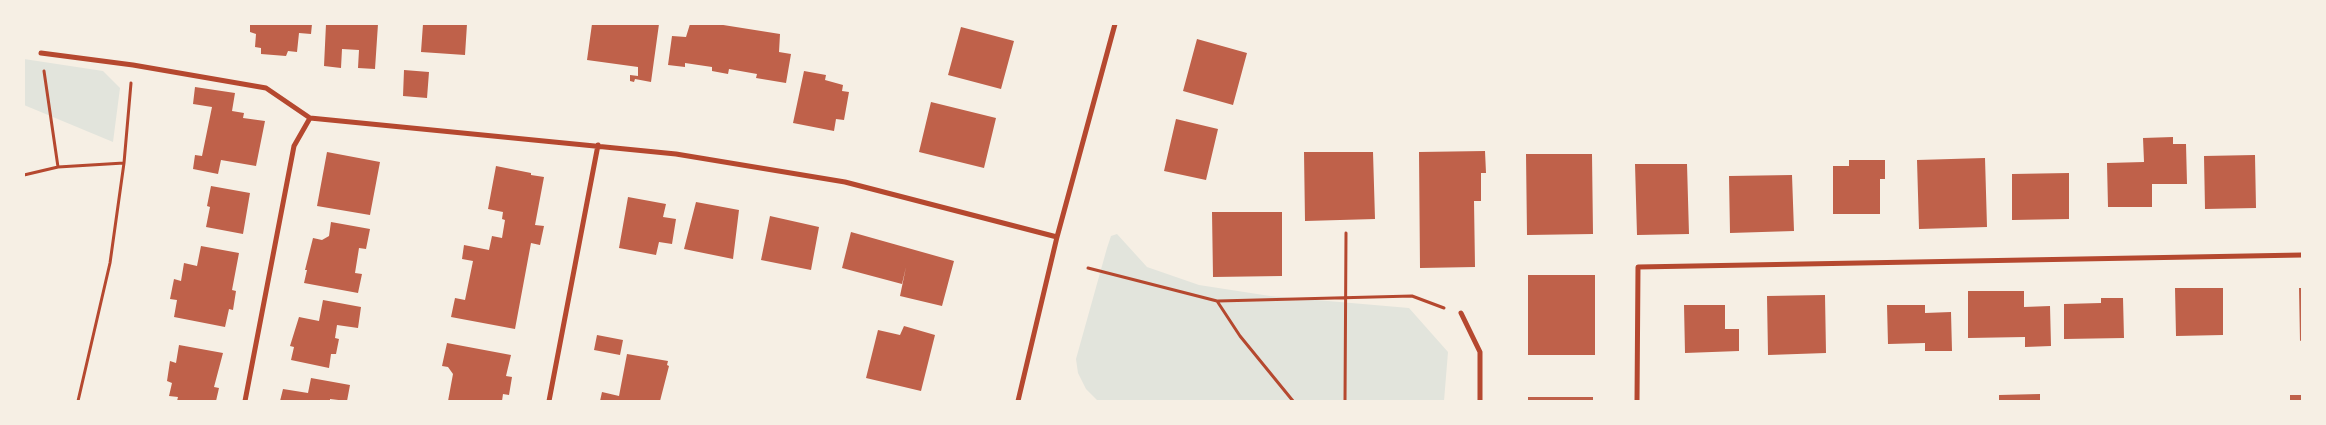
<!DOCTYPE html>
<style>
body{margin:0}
#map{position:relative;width:2326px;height:425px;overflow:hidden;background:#f6efe4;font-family:Karla,sans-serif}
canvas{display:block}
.frame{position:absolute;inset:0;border:25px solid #f6efe4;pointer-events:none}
</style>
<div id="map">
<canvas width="2326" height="425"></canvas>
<div class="frame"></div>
</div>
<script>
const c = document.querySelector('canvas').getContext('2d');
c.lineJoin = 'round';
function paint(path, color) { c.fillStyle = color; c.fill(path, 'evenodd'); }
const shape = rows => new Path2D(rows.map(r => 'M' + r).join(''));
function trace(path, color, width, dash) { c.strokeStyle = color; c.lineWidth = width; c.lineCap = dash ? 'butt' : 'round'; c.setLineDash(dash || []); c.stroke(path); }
const green = shape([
 [24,59,103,71,120,88,113,142,24,105],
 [1117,234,1147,267,1199,285,1270,296,1409,308,1448,352,1444,401,1098,401,1086,389,1078,373,1076,359,1107,248,1111,236]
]);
const building = shape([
 [250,24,312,24,311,34,299,33,297,52,288,51,286,56,261,54,261,48,255,47,256,34,250,32],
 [326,24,378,24,375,69,358,68,359,50,342,49,341,68,324,66],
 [423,24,467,24,465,55,421,52],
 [592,24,659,24,651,82,635,79,634,82,630,81,630,75,638,76,638,67,587,60],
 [690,24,717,24,780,34,779,52,791,54,786,83,756,78,757,74,729,69,728,74,712,71,712,67,685,63,685,67,668,65,672,36,686,37],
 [961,27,1014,41,1001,89,948,75],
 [1197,39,1247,53,1233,105,1183,91],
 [404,70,429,72,427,98,403,96],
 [804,71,826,75,825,80,843,85,842,91,849,92,844,120,836,119,834,131,793,123],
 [195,87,235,93,232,111,244,113,243,118,265,121,256,166,221,160,218,174,193,169,195,155,202,156,212,107,193,104],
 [931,102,996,118,984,168,919,152],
 [1176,119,1218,129,1206,180,1164,171],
 [2173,137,2173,144,2186,144,2187,184,2152,184,2152,207,2108,207,2107,163,2144,162,2143,138],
 [1485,151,1486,173,1481,173,1481,201,1474,201,1475,267,1420,268,1419,152],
 [327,152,380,162,370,215,317,206],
 [1304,152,1373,152,1375,219,1305,221],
 [1526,154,1592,154,1593,234,1527,235],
 [2255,155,2256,208,2205,209,2204,156],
 [1985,158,1987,227,1919,229,1917,160],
 [1849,160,1885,160,1885,179,1880,179,1880,214,1833,214,1833,166,1849,166],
 [1635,164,1687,164,1689,234,1637,235],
 [496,166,531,173,531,175,544,177,535,225,544,226,540,245,531,243,515,329,451,317,455,298,465,300,473,261,462,259,464,245,489,250,492,236,502,238,505,220,502,219,503,212,488,209],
 [2069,173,2069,219,2012,220,2012,174],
 [1792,175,1794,231,1730,233,1729,176],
 [211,186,250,193,243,234,206,227,210,207,207,206],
 [628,197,666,204,663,217,676,219,672,244,659,242,656,255,619,248],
 [696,202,739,210,733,259,684,249],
 [1212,212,1282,212,1282,276,1213,277],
 [770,216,819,227,811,270,761,260],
 [331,222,370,229,366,249,359,248,355,273,362,274,358,293,304,283,307,270,305,270,313,238,322,240,329,236],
 [851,232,954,261,942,306,900,296,906,267,902,284,842,268],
 [201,246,239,253,232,290,236,291,233,310,229,309,225,327,174,317,177,300,170,299,174,279,181,281,184,263,197,266],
 [1528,275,1595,275,1595,355,1528,355],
 [2175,288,2223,288,2223,335,2176,336],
 [2299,288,2302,288,2302,340,2300,341],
 [1968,291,2024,291,2024,307,2050,306,2051,346,2025,347,2025,337,1968,338],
 [1825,295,1826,353,1768,355,1767,296],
 [2101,298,2123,298,2124,338,2064,339,2064,304,2101,303],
 [323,300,361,307,358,328,337,325,335,338,339,339,336,354,331,354,329,368,291,360,294,347,290,346,299,317,319,321],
 [1684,305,1725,305,1725,329,1739,329,1739,351,1685,353],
 [1887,305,1925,305,1925,313,1951,312,1952,351,1925,351,1925,343,1888,344],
 [904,326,935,335,921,391,866,378,878,330,900,335],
 [597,335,623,340,620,355,594,350],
 [447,343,511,355,506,376,512,377,509,395,503,394,502,401,448,401,453,374,448,367,442,366],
 [179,345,223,353,214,387,219,388,216,401,177,401,178,397,169,396,172,383,167,381,170,361,176,363],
 [627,354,668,361,667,365,669,366,660,401,600,401,602,392,619,396],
 [311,378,350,385,347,401,330,399,330,401,280,401,283,389,308,393],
 [2040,394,2040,401,1999,401,1999,395],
 [2290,395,2302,395,2302,401,2290,401],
 [1528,397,1593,397,1593,401,1528,401]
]);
const path = shape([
 [44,71,58,167,124,163,110,263,78,401],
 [124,163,131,83],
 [24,175,58,167],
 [1088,268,1217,301,1240,336,1293,401],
 [1218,301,1412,296,1444,308],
 [1345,401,1346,233]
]);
const minor = shape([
 [41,53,133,65,266,88,310,118,676,154,845,182,1057,237],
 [1461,313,1480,352,1480,401],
 [245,401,294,146,310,118],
 [549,401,598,145],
 [1018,401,1057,237,1115,24],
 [1637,401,1638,267,2302,255]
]);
paint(green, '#e2e4dc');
paint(building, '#bf614a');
trace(path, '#b5482f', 3);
trace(minor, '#b5482f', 5);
</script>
